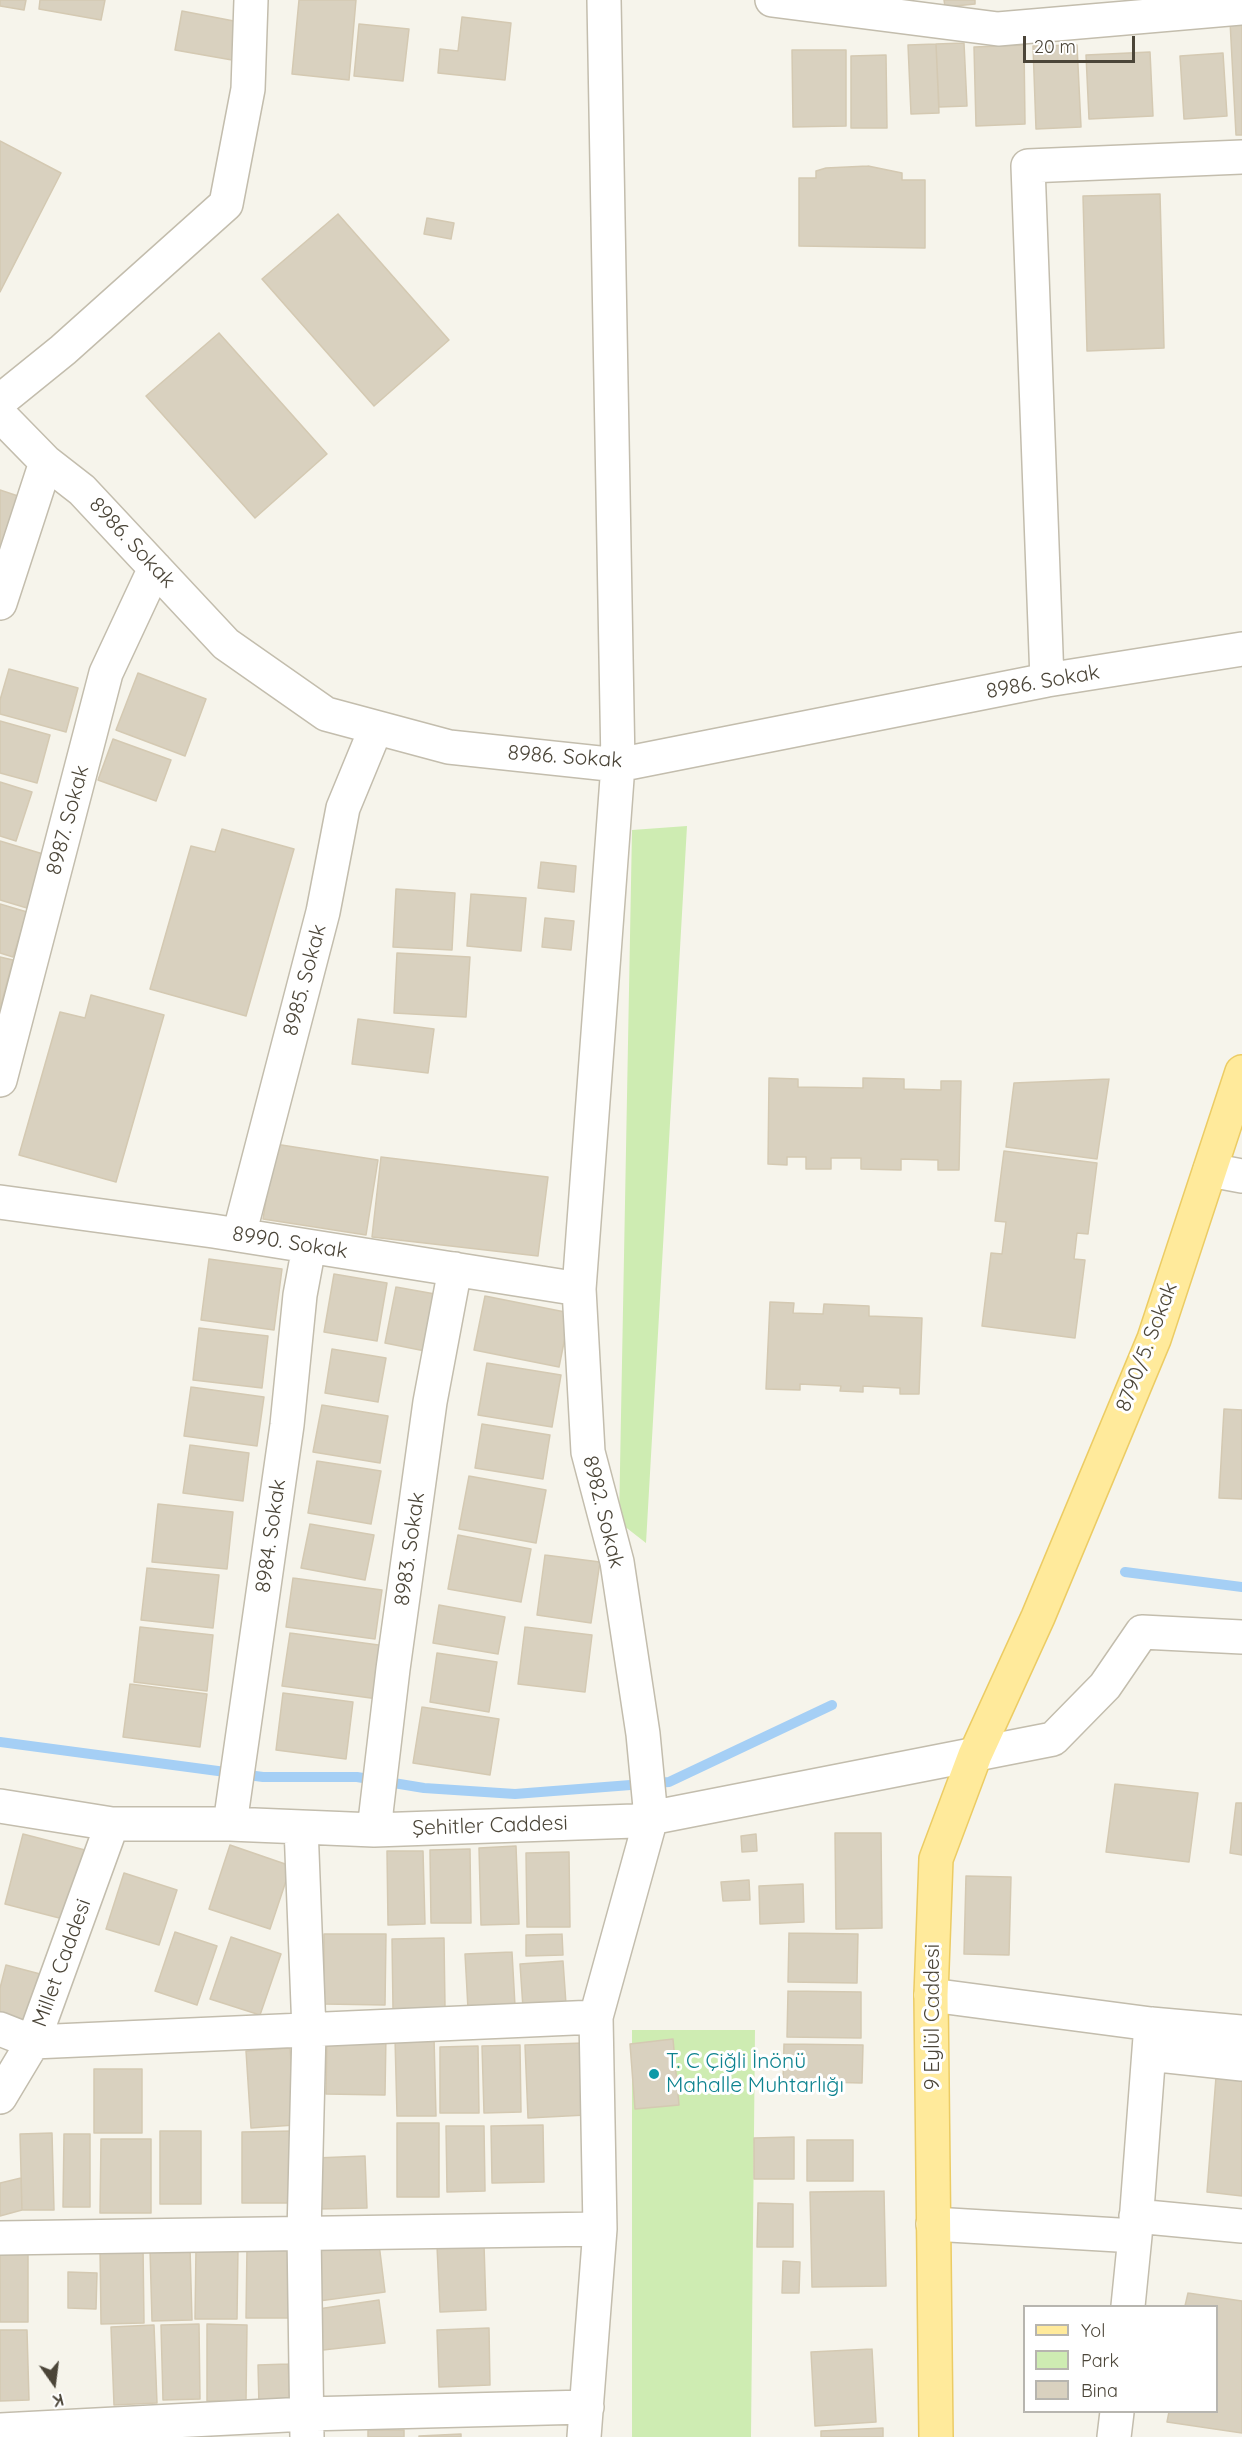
<!DOCTYPE html>
<meta charset="utf-8">
<style>
body{margin:0}
#map{position:relative;width:1242px;height:2437px;overflow:hidden;background:#f6f4eb;font-family:Quicksand,sans-serif}
canvas{display:block}
.legend{position:absolute;left:1023px;top:2305px;width:195px;height:108px;box-sizing:border-box;background:#fff;border:2px solid #b7b5af;margin:0;padding:8px 10px;list-style:none;font-size:18px;color:#4b4538}
.legend li{display:flex;align-items:center;gap:12px;height:30px}
.legend b{width:30px;border:2px solid #b7b5af}
.north{position:absolute;left:24px;top:2353px;width:60px;height:60px;-webkit-text-stroke:4px #fff;paint-order:stroke;rotate:166deg;font-size:16px;font-weight:700;line-height:24px;text-align:center;color:#4b4538}
.north::after{content:'';display:block;margin:auto;width:21px;height:27px;background:#4b4538;clip-path:polygon(50% 0,100% 100%,50% 72%,0 100%)}
.scale{position:absolute;left:1023px;top:36px;width:112px;height:27px;box-sizing:border-box;border:3px solid #4b4538;border-top:0;padding-left:8px;font-size:18px;line-height:21px;white-space:nowrap;color:#4b4538;-webkit-text-stroke:4px #fff;paint-order:stroke}
</style>
<div id="map">
<canvas width="1242" height="2437"></canvas>
<ul class="legend">
<li><b style="height:8px;background:#ffea9b"></b>Yol</li>
<li><b style="height:16px;background:#ceecb2"></b>Park</li>
<li><b style="height:16px;background:#d9d1bf"></b>Bina</li>
</ul>
<div class="north">K</div>
<div class="scale">20 m</div>
</div>
<script>
const c = document.querySelector('canvas').getContext('2d');
c.lineJoin = 'round';
function paint(path, color) { c.fillStyle = color; c.fill(path, 'evenodd'); }
const shape = rows => new Path2D(rows.map(r => 'M' + r).join(''));
function trace(path, color, width, dash) { c.strokeStyle = color; c.lineWidth = width; c.lineCap = dash ? 'butt' : 'round'; c.setLineDash(dash || []); c.stroke(path); }
function drawText(font, color, halo, rows, align = 'center') {
  c.font = font + ' Quicksand,sans-serif'; c.lineWidth = 6; c.setLineDash([]); c.textBaseline = 'middle'; c.strokeStyle = halo; c.fillStyle = color; for (const [text, x, y, turn = 0] of rows) {
    c.save(); c.translate(x, y); c.rotate((+turn || 0) * Math.PI / 180); c.textAlign = isNaN(turn) ? turn : align; if (halo) c.strokeText(text, 0, 0); c.fillText(text, 0, 0); c.restore();
  }
}
const green = shape([
 [687,826,646,1543,619,1522,632,830],
 [632,2030,755,2030,751,2437,632,2437]
]);
const stream = shape([
 [1125,1572,1242,1587],
 [0,1742,263,1777,357,1777,424,1788,515,1794,669,1782,832,1705]
]);
const building = shape([
 [0,0,26,0,24,10,0,6,0,0],
 [40,0,105,0,101,20,39,9,40,0],
 [299,0,356,0,349,80,292,74,299,0],
 [944,0,975,0,975,4,945,7,944,0],
 [182,11,239,22,232,60,175,50,182,11],
 [462,17,511,23,505,80,438,73,440,49,458,51,462,17],
 [1230,21,1242,21,1242,135,1236,135,1230,21],
 [359,24,409,29,403,81,354,76,359,24],
 [964,43,967,106,939,107,936,44,964,43],
 [936,44,939,113,911,114,908,45,936,44],
 [1024,45,1025,124,976,126,974,47,1024,45],
 [1077,45,1081,127,1036,129,1033,46,1077,45],
 [792,50,846,50,846,126,793,127,792,50],
 [1150,52,1153,116,1089,119,1086,55,1150,52],
 [1223,53,1227,116,1184,119,1180,56,1223,53],
 [886,55,887,128,851,128,851,56,886,55],
 [0,141,61,173,0,292,0,141],
 [868,166,902,173,902,180,925,180,925,248,799,246,799,178,816,178,816,171,826,168,868,166],
 [1160,194,1164,348,1087,351,1083,196,1160,194],
 [338,214,449,340,374,406,262,279,338,214],
 [427,218,454,223,451,239,424,234,427,218],
 [219,333,327,454,255,518,146,396,219,333],
 [0,490,21,497,0,558,0,490],
 [9,669,78,688,66,732,0,714,0,700,9,669],
 [138,673,206,699,185,756,116,730,138,673],
 [0,721,50,735,37,783,0,773,0,721],
 [113,739,171,760,156,801,98,780,113,739],
 [0,782,32,792,16,841,0,836,0,782],
 [222,829,294,849,246,1016,150,989,191,846,215,852,222,829],
 [0,841,43,854,27,908,0,900,0,841],
 [541,862,576,866,574,892,538,888,541,862],
 [396,889,455,893,452,950,393,947,396,889],
 [471,894,526,898,521,951,467,946,471,894],
 [0,904,27,912,13,957,0,953,0,904],
 [545,918,574,921,571,950,542,947,545,918],
 [397,953,470,957,466,1017,394,1013,397,953],
 [0,957,13,960,0,1009,0,957],
 [91,995,164,1015,116,1182,19,1155,60,1012,85,1018,91,995],
 [358,1019,434,1029,428,1073,352,1064,358,1019],
 [769,1078,798,1079,798,1087,863,1088,863,1078,904,1079,904,1089,941,1090,941,1081,961,1081,959,1170,938,1170,938,1160,901,1159,901,1170,861,1169,861,1158,831,1158,831,1169,806,1169,806,1157,787,1157,787,1165,768,1164,769,1078],
 [1109,1079,1097,1159,1006,1147,1014,1083,1109,1079],
 [275,1144,378,1160,366,1235,263,1219,275,1144],
 [1004,1151,1097,1163,1088,1234,1077,1233,1074,1259,1085,1260,1075,1338,982,1326,991,1253,1002,1254,1006,1222,995,1221,1004,1151],
 [381,1157,548,1177,538,1256,372,1237,381,1157],
 [209,1259,282,1269,274,1330,201,1320,209,1259],
 [334,1274,387,1283,377,1341,324,1332,334,1274],
 [396,1287,435,1294,425,1351,385,1343,396,1287],
 [485,1296,570,1313,559,1367,474,1350,485,1296],
 [770,1302,794,1303,793,1313,823,1314,824,1304,869,1306,869,1316,922,1318,919,1394,900,1394,900,1388,863,1386,863,1392,840,1391,841,1386,800,1384,800,1390,766,1389,770,1302],
 [199,1328,268,1336,262,1388,193,1380,199,1328],
 [332,1349,386,1358,378,1402,325,1393,332,1349],
 [487,1363,561,1375,552,1427,478,1415,487,1363],
 [191,1387,264,1397,257,1446,184,1436,191,1387],
 [322,1405,388,1416,380,1463,313,1452,322,1405],
 [1224,1409,1242,1410,1242,1499,1219,1498,1224,1409],
 [482,1424,550,1435,543,1479,475,1468,482,1424],
 [190,1445,249,1453,243,1501,183,1493,190,1445],
 [317,1461,381,1471,371,1524,308,1513,317,1461],
 [469,1476,546,1490,536,1543,459,1529,469,1476],
 [158,1504,233,1512,227,1569,152,1562,158,1504],
 [310,1524,374,1535,365,1580,301,1568,310,1524],
 [458,1535,531,1549,521,1602,448,1589,458,1535],
 [545,1555,600,1562,591,1623,537,1615,545,1555],
 [147,1568,219,1575,213,1628,141,1620,147,1568],
 [293,1578,382,1590,375,1639,286,1627,293,1578],
 [439,1605,505,1617,498,1654,433,1643,439,1605],
 [140,1627,213,1635,207,1691,134,1682,140,1627],
 [525,1627,592,1635,585,1692,518,1684,525,1627],
 [290,1633,386,1646,378,1699,282,1686,290,1633],
 [437,1653,497,1662,489,1712,430,1702,437,1653],
 [130,1684,207,1694,200,1747,123,1737,130,1684],
 [283,1693,353,1702,346,1759,276,1750,283,1693],
 [422,1707,499,1719,490,1775,413,1763,422,1707],
 [1115,1784,1198,1793,1189,1862,1106,1852,1115,1784],
 [1236,1803,1242,1803,1242,1855,1230,1853,1236,1803],
 [835,1833,881,1833,882,1928,836,1929,835,1833],
 [23,1834,85,1850,67,1920,5,1904,23,1834],
 [756,1834,757,1851,742,1852,741,1836,756,1834],
 [230,1845,291,1866,270,1929,209,1909,230,1845],
 [516,1846,519,1924,481,1925,479,1848,516,1846],
 [470,1849,471,1923,431,1923,430,1850,470,1849],
 [387,1851,423,1851,425,1924,388,1925,387,1851],
 [569,1852,570,1927,527,1927,526,1853,569,1852],
 [124,1873,177,1890,159,1945,106,1929,124,1873],
 [966,1876,1011,1877,1009,1955,964,1954,966,1876],
 [749,1880,750,1900,723,1901,721,1882,749,1880],
 [803,1884,804,1922,760,1924,759,1886,803,1884],
 [175,1932,217,1946,197,2005,155,1991,175,1932],
 [789,1933,858,1934,857,1983,788,1982,789,1933],
 [324,1934,386,1934,385,2005,324,2004,324,1934],
 [562,1934,563,1955,526,1956,526,1935,562,1934],
 [231,1937,281,1954,260,2015,210,1999,231,1937],
 [444,1938,445,2008,393,2009,392,1939,444,1938],
 [512,1952,515,2006,468,2009,465,1954,512,1952],
 [563,1961,566,2004,523,2008,520,1964,563,1961],
 [6,1965,44,1975,29,2030,0,2022,0,1988,6,1965],
 [788,1991,861,1992,861,2038,787,2037,788,1991],
 [327,2034,386,2034,385,2095,326,2094,327,2034],
 [434,2037,436,2116,397,2116,395,2038,434,2037],
 [673,2039,679,2105,635,2109,630,2044,673,2039],
 [584,2043,586,2115,528,2118,525,2045,584,2043],
 [784,2044,863,2045,862,2083,783,2081,784,2044],
 [520,2045,521,2112,484,2113,482,2046,520,2045],
 [478,2046,479,2113,440,2113,440,2047,478,2046],
 [290,2048,295,2125,251,2128,246,2051,290,2048],
 [94,2069,142,2069,142,2133,94,2133,94,2069],
 [1216,2077,1242,2081,1242,2196,1207,2192,1216,2077],
 [397,2123,439,2123,439,2197,397,2197,397,2123],
 [543,2125,544,2182,492,2183,491,2126,543,2125],
 [446,2126,484,2126,485,2191,447,2192,446,2126],
 [160,2131,201,2131,201,2204,160,2204,160,2131],
 [293,2131,292,2203,242,2203,242,2132,293,2131],
 [52,2133,54,2210,22,2210,20,2134,52,2133],
 [64,2134,90,2134,90,2207,63,2207,64,2134],
 [794,2137,794,2179,754,2179,754,2138,794,2137],
 [101,2139,151,2139,151,2213,100,2213,101,2139],
 [807,2140,853,2140,853,2181,807,2181,807,2140],
 [365,2156,367,2208,318,2209,316,2158,365,2156],
 [21,2178,22,2210,0,2216,0,2183,21,2178],
 [884,2191,886,2286,812,2287,810,2192,884,2191],
 [758,2203,793,2204,793,2247,757,2247,758,2203],
 [378,2236,385,2292,319,2301,312,2244,378,2236],
 [484,2244,486,2310,440,2312,437,2246,484,2244],
 [0,2246,28,2246,28,2322,0,2322,0,2246],
 [143,2246,144,2323,101,2324,100,2247,143,2246],
 [247,2246,290,2246,290,2318,246,2318,247,2246],
 [190,2248,192,2320,152,2321,150,2249,190,2248],
 [196,2248,238,2248,237,2319,195,2319,196,2248],
 [783,2261,800,2262,799,2293,782,2293,783,2261],
 [68,2272,97,2273,96,2309,68,2308,68,2272],
 [1188,2293,1242,2301,1242,2433,1167,2422,1169,2412,1216,2412,1216,2306,1185,2306,1188,2293],
 [379,2300,385,2343,323,2350,318,2309,379,2300],
 [199,2324,200,2399,163,2400,161,2325,199,2324],
 [207,2324,247,2325,246,2401,207,2401,207,2324],
 [154,2325,157,2403,114,2405,111,2327,154,2325],
 [489,2328,490,2385,439,2387,437,2330,489,2328],
 [0,2330,27,2330,29,2400,0,2401,0,2330],
 [872,2349,876,2422,815,2426,811,2352,872,2349],
 [288,2364,290,2404,259,2406,258,2365,288,2364],
 [883,2428,883,2437,821,2437,821,2431,883,2428],
 [368,2430,404,2430,404,2437,368,2437,368,2430],
 [461,2434,461,2437,419,2437,419,2436,461,2434]
]);
const minor = shape([
 [772,0,998,29,1242,8],
 [0,401,63,350,226,204,248,89,251,0],
 [0,415,46,462,82,490,226,644,326,714,449,747,618,765,1047,680,1242,649],
 [0,603,46,462],
 [1047,680,1028,166,1242,157],
 [0,1080,106,673,155,568],
 [1210,1170,1242,1176],
 [0,1202,213,1231,579,1289],
 [239,1235,323,912,343,808,376,728],
 [0,1806,112,1824,230,1824,374,1830,635,1821,1053,1739,1105,1686,1142,1632,1242,1637],
 [230,1824,287,1425,300,1295,309,1247],
 [301,1827,309,2031,304,2233,307,2437],
 [374,1830,393,1669,430,1402,455,1269],
 [931,1995,1151,2024,1242,2032],
 [0,2029,33,2042,596,2017],
 [1149,2054,1242,2064],
 [0,2097,33,2042,112,1824],
 [1136,2216,1242,2226],
 [933,2224,1135,2236,1128,2306],
 [1135,2236,1151,2024],
 [0,2238,600,2229],
 [0,2430,306,2414,587,2407],
 [584,2437,600,2229,596,2017,651,1818,643,1734,617,1562,588,1452,579,1289,618,765,604,0],
 [1114,2437,1117,2412]
]);
const major = shape([
 [936,2437,931,1995,936,1859,975,1755,1038,1617,1154,1339,1242,1072]
]);
const markers = [
 [654,2074,6,"#0f9aa8"]
];
const streetNames = [
 ["8986. Sokak",132,543,47],
 ["8986. Sokak",1043,682,-10],
 ["8986. Sokak",565,757,4],
 ["8987. Sokak",68,820,-75],
 ["8985. Sokak",305,980,-75],
 ["8990. Sokak",290,1243,9],
 ["8790/5. Sokak",1147,1347,-69],
 ["8982. Sokak",603,1512,76],
 ["8984. Sokak",271,1536,-82],
 ["8983. Sokak",410,1549,-82],
 ["Şehitler Caddesi",490,1826,-2],
 ["Millet Caddesi",62,1963,-70],
 ["9 Eylül Caddesi",933,2017,-90]
];
const cultureNames = [
 ["T. C Çiğli İnönü",666,2062],
 ["Mahalle Muhtarlığı",666,2086]
];
paint(green, '#ceecb2');
trace(stream, '#a5cff5', 10);
paint(building, '#d9d1bf');
trace(building, '#d4c9b2', 1.5);
trace(minor, '#c3bdad', 36);
trace(major, '#eccc64', 36);
trace(minor, '#fff', 33);
trace(major, '#ffea9b', 33);
for (const [x, y, r, color] of markers) { const dot = new Path2D(); dot.arc(x, y, r, 0, 2 * Math.PI); c.fillStyle = color; c.fill(dot); trace(dot, '#fff', 2); }
drawText('21px', '#4b4538', '#fff', streetNames);
drawText('21px', '#0d838f', '#fff', cultureNames, 'left');
</script>
